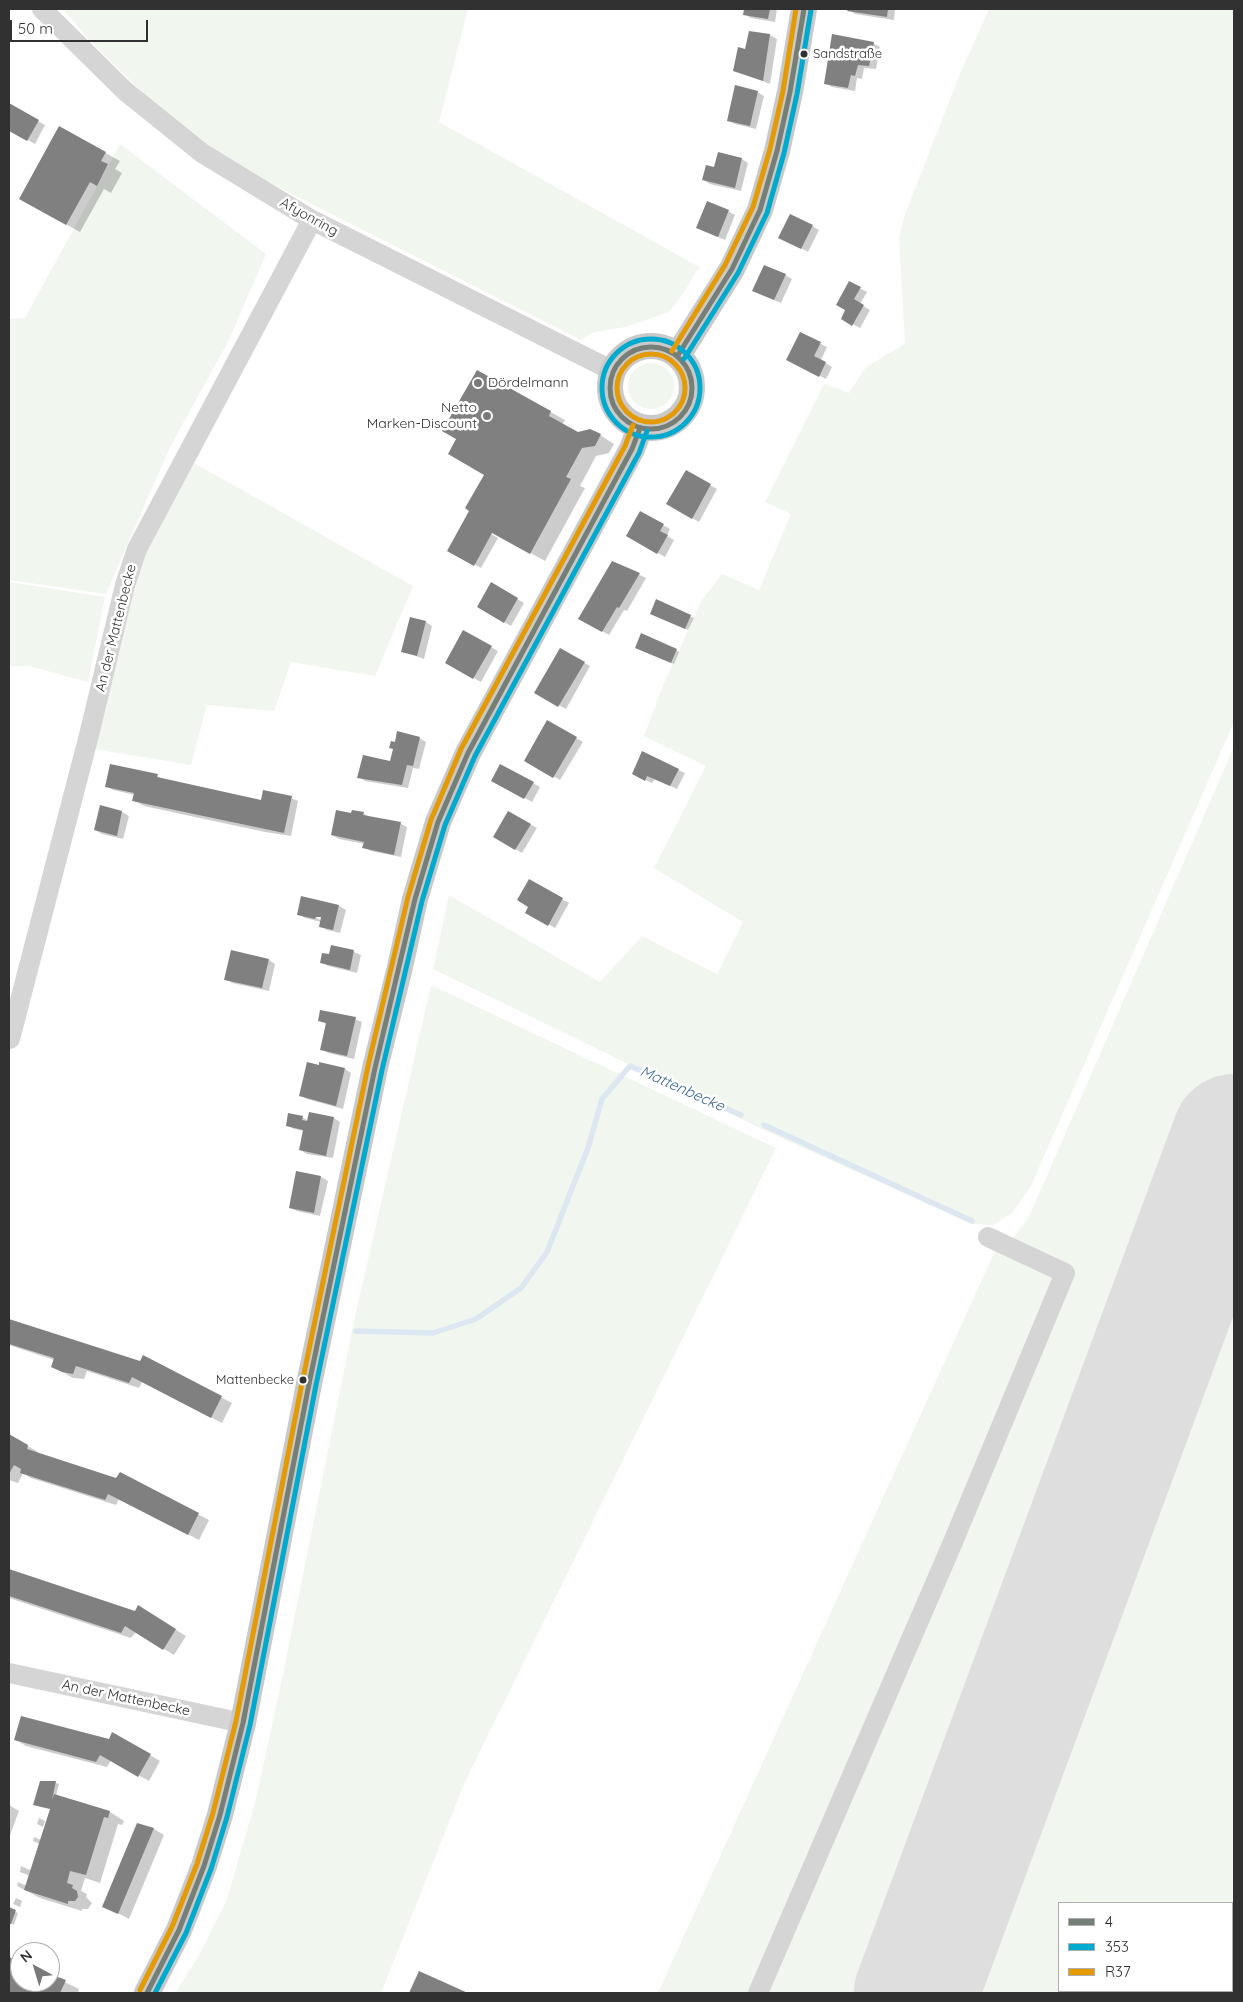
<!DOCTYPE html>
<meta charset="utf-8">
<style>
body{margin:0}
#map{position:relative;width:1243px;height:2002px;overflow:hidden;background:#fff;font-family:Quicksand,sans-serif}
canvas{display:block}
.frame{position:absolute;inset:0;border:10px solid #313131;pointer-events:none}
.legend{position:absolute;left:1058px;top:1902px;width:175px;height:90px;box-sizing:border-box;background:#fff;border:1px solid #adadad;margin:0;padding:6px 9px;list-style:none;font-size:15px;color:#313131}
.legend li{display:flex;align-items:center;gap:10px;height:25px}
.legend b{width:25px;border:1px solid #adadad}
.north{position:absolute;left:10px;top:1942px;width:50px;height:50px;box-sizing:border-box;background:#fff;border:1px solid #adadad;border-radius:50%;rotate:321deg;font-size:14px;font-weight:700;line-height:20px;text-align:center;color:#313131}
.north::after{content:'';display:block;margin:auto;width:18px;height:22px;background:#797979;clip-path:polygon(50% 0,100% 100%,50% 72%,0 100%)}
.scale{position:absolute;left:10px;top:20px;width:138px;height:22px;box-sizing:border-box;border:2px solid #313131;border-top:0;padding-left:6px;font-size:15px;line-height:18px;white-space:nowrap;color:#313131;-webkit-text-stroke:4px #fff;paint-order:stroke}
</style>
<div id="map">
<canvas width="1243" height="2002"></canvas>
<div class="frame"></div>
<ul class="legend">
<li><b style="height:6px;background:#757f77"></b>4</li>
<li><b style="height:6px;background:#00a9ce"></b>353</li>
<li><b style="height:6px;background:#e39a05"></b>R37</li>
</ul>
<div class="north">N</div>
<div class="scale">50 m</div>
</div>
<script>
const c = document.querySelector('canvas').getContext('2d');
c.lineJoin = 'round';
function paint(path, color) { c.fillStyle = color; c.fill(path, 'evenodd'); }
const shape = rows => new Path2D(rows.map(r => 'M' + r).join(''));
function trace(path, color, width, dash) { c.strokeStyle = color; c.lineWidth = width; c.lineCap = dash ? 'butt' : 'round'; c.setLineDash(dash || []); c.stroke(path); }
function drawText(font, color, halo, rows, align = 'center') {
  c.font = font + ' Quicksand,sans-serif'; c.lineWidth = 5; c.setLineDash([]); c.textBaseline = 'middle'; c.strokeStyle = halo; c.fillStyle = color; for (const [text, x, y, turn = 0] of rows) {
    c.save(); c.translate(x, y); c.rotate((+turn || 0) * Math.PI / 180); c.textAlign = isNaN(turn) ? turn : align; if (halo) c.strokeText(text, 0, 0); c.fillText(text, 0, 0); c.restore();
  }
}
const green = shape([
 [63,9,468,9,439,122,701,268,697,270,685,291,669,312,626,327,594,332,581,340,278,187,197,139,156,106,91,42],
 [989,9,1234,9,1234,722,1031,1186,1013,1212,994,1225,972,1224,766,1131,433,969,449,895,600,982,642,936,717,974,743,922,654,868,706,766,644,736,664,683,702,600,722,574,759,590,791,514,765,502,824,384,849,393,866,367,905,344,899,239,904,217,960,74],
 [120,144,266,254,228,342,169,449,106,594,9,580,9,319,25,318],
 '628 386a23 23 0 1 1 46 0a23 23 0 1 1-46 0Z',
 [194,463,413,586,375,676,291,662,274,711,207,705,191,765,94,749,127,601,145,552],
 [9,582,105,597,88,682,29,666,9,666],
 [1234,747,1234,1993,658,1993,995,1251,1012,1239,1029,1217],
 [1059,1903,1232,1903,1232,1991,1059,1991],
 [431,985,776,1148,464,1784,381,1993,175,1993,198,1957,226,1902,255,1803,283,1674,354,1321]
]);
const shadow = shape([
 [745,9,777,9,775,22,751,18,744,14],
 [849,9,895,9,894,20,855,14,849,10],
 [750,32,770,35,777,39,770,84,735,70,746,50],
 [873,43,880,47,876,69,864,68,862,79,857,78,855,91,832,87,825,83],
 [757,92,764,96,756,129,735,124,728,120],
 [9,105,45,125,35,144,9,129],
 [60,128,120,161,115,169,122,173,111,193,104,189,80,232,20,199],
 [742,159,748,163,741,191,710,184,704,180,715,169],
 [728,211,735,215,725,240,704,231],
 [812,226,819,230,808,252,784,239],
 [785,275,792,279,781,303,754,291],
 [850,283,867,292,860,304,870,310,860,328,842,319,847,310],
 [801,334,827,347,821,360,832,367,826,379,794,363],
 [478,372,565,420,562,425,578,434,600,435,614,444,609,453,596,456,580,486,585,488,545,561,493,532,491,534,498,538,481,568,449,550,471,511,485,474,458,438],
 [687,472,717,489,699,522,668,504],
 [641,513,670,529,667,536,674,540,665,557,627,536],
 [612,562,646,578,627,611,624,610,609,635,580,618],
 [491,584,524,603,511,626,478,607],
 [657,601,694,618,688,630,654,615],
 [426,622,432,626,424,659,403,651],
 [464,632,498,651,481,682,447,663],
 [561,649,590,666,566,709,536,693],
 [639,649,676,650,679,652,674,664],
 [547,722,583,742,560,780,525,760],
 [419,738,426,742,419,769,413,768,408,788,365,781,359,777,391,763],
 [501,766,540,787,532,802,493,780],
 [678,770,685,773,677,789,655,779,652,783,633,774],
 [157,776,165,780,260,801,291,798,298,801,291,836,265,832,144,806,134,800,135,795,113,790,107,786],
 [101,807,122,812,129,816,123,839,102,834,95,830],
 [509,812,537,828,522,853,495,837],
 [363,813,371,818,401,824,407,827,401,857,371,851,364,847,365,844,339,839,332,835,352,815],
 [529,881,569,903,555,928,527,912,530,906],
 [302,897,339,906,346,910,340,933,327,930,320,926,321,922,305,918,298,914],
 [311,912,322,918,322,921,310,914],
 [332,946,354,952,361,955,357,973,328,966,321,962,330,956],
 [269,960,275,964,269,991,232,983,226,979],
 [355,1019,362,1022,354,1059,328,1053,322,1049,326,1024,319,1020],
 [345,1069,351,1073,343,1109,307,1099,300,1095],
 [302,1117,308,1121,334,1118,340,1122,333,1158,307,1154,300,1150,304,1131,294,1129,287,1125],
 [297,1173,321,1177,328,1181,320,1216,297,1211,290,1208],
 [9,1320,140,1363,144,1357,232,1403,222,1423,142,1382,139,1388,87,1371,84,1379,73,1378,52,1366,54,1360,9,1345],
 [9,1435,38,1452,38,1454,117,1480,120,1474,209,1520,199,1540,119,1499,116,1505,31,1478,23,1473,18,1483,9,1480],
 [9,1571,135,1613,149,1613,186,1636,174,1655,136,1632,131,1638,9,1598],
 [113,1734,160,1761,149,1781,111,1760,107,1767,26,1746,16,1740,110,1741],
 [41,1782,56,1783,59,1784,56,1796,110,1812,124,1821,122,1825,118,1824,100,1883,85,1878,81,1891,87,1894,86,1897,92,1903,88,1909,82,1909,82,1911,40,1898,17,1886,18,1882,27,1886,30,1876,20,1872,21,1866,32,1871,40,1844,33,1841,34,1837,41,1840,51,1809,38,1806],
 [9,1805,19,1811,9,1838],
 [39,1818,45,1821,43,1827,37,1824],
 [137,1825,154,1829,164,1835,129,1919,112,1910],
 [16,1898,22,1901,20,1907,13,1904],
 [9,1909,18,1913,14,1925,9,1923],
 [9,1959,20,1963,20,1982,50,1982,50,1975,79,1989,78,1993,9,1993],
 [420,1973,465,1993,410,1993]
]);
const stream = shape([
 [764,1125,972,1221],
 [356,1331,433,1333,476,1319,521,1288,547,1252,588,1148,602,1099,630,1066,741,1115]
]);
const runway = shape([
 [916,1993,1234,1136]
]);
const building = shape([
 [744,9,770,9,768,19,743,15],
 [848,9,888,9,887,17,847,11],
 [749,31,770,34,763,81,733,71,738,47,745,49],
 [832,34,874,42,869,66,858,65,855,76,851,75,848,88,824,84],
 [735,85,758,91,750,126,727,121],
 [9,103,39,120,27,141,9,131],
 [59,126,106,152,101,161,108,164,97,186,90,182,66,225,19,199],
 [718,152,742,158,735,188,702,180,706,165,714,167],
 [707,201,729,210,718,237,696,228],
 [790,214,813,225,801,249,778,238],
 [764,265,786,274,774,300,752,291],
 [849,281,861,287,854,299,864,305,852,326,841,319,845,310,836,305],
 [800,332,821,342,814,356,826,362,819,377,786,360],
 [477,370,551,411,549,416,578,432,590,429,601,434,595,446,582,448,566,477,571,479,530,554,492,533,474,566,447,551,469,511,465,508,484,475,448,454,456,439,442,431],
 [686,470,711,484,692,519,666,504],
 [640,511,664,524,660,531,668,535,657,554,626,536],
 [612,561,640,573,619,608,617,607,602,632,578,619],
 [491,582,518,598,504,623,477,607],
 [656,599,691,615,685,629,650,614],
 [410,617,426,621,417,656,401,652],
 [463,630,492,646,473,679,445,663],
 [641,633,677,649,671,663,635,648],
 [560,648,585,662,558,707,534,693],
 [547,720,577,737,553,778,524,761],
 [397,731,420,737,413,766,407,765,402,785,357,778,363,755,390,761,393,749,389,748,391,741,395,742],
 [642,751,679,769,670,786,647,776,645,781,632,774],
 [110,764,158,774,157,777,261,800,263,790,292,796,284,833,132,801,134,793,105,787],
 [500,764,534,782,524,799,491,781],
 [100,805,122,811,117,836,94,830],
 [336,810,351,813,352,810,364,812,363,815,401,822,394,855,362,848,364,842,331,835],
 [508,811,531,824,515,850,493,837],
 [529,879,563,898,548,926,525,913,528,907,517,900],
 [301,896,339,905,333,930,319,927,321,917,316,917,315,919,297,915],
 [331,945,354,950,350,970,320,963,322,953,329,954],
 [231,950,269,959,262,988,224,980],
 [320,1010,356,1017,347,1056,320,1050,326,1023,318,1021],
 [307,1062,319,1065,319,1062,345,1068,336,1106,299,1096],
 [309,1112,334,1117,326,1156,299,1150,303,1130,286,1126,288,1113,303,1116,302,1120,307,1121],
 [296,1171,321,1176,314,1213,289,1208],
 [9,1319,140,1361,143,1355,222,1396,211,1418,132,1377,129,1383,76,1366,73,1374,62,1372,51,1367,54,1358,9,1344],
 [9,1434,28,1445,27,1449,116,1478,120,1472,199,1513,188,1535,108,1494,105,1500,20,1473,21,1469,14,1465,9,1474],
 [9,1569,135,1611,138,1605,176,1629,163,1650,125,1626,121,1633,9,1596],
 [21,1716,109,1739,112,1732,151,1754,138,1777,100,1755,96,1762,14,1740],
 [40,1781,56,1781,52,1800,54,1794,110,1811,108,1818,104,1817,86,1875,70,1871,67,1883,73,1885,72,1888,77,1891,78,1897,75,1901,68,1901,68,1904,24,1890,50,1809,33,1805],
 [137,1823,154,1828,118,1914,102,1907],
 [9,1907,16,1910,11,1924,9,1924],
 [9,1957,20,1962,20,1982,50,1982,50,1974,66,1980,60,1993,9,1993],
 [419,1971,468,1993,409,1993]
]);
const minor = shape([
 [42,9,125,91,202,153,312,220,613,371],
 [10,1039,89,735,125,585,137,549,312,220],
 [9,1673,243,1723],
 [758,1993,953,1542,1065,1273,988,1237]
]);
const major = shape([
 '610 387a41 41 0 1 1 82 0a41 41 0 1 1-82 0Z',
 [678,355,732,269,760,210,777,151,790,92,804,9],
 [147,1993,179,1930,204,1866,220,1815,243,1723,309,1384,375,1068,400,967,415,899,438,822,468,753,632,449,640,428]
]);
const bus1 = shape([
 '610 388a41 41 0 1 1 82 0a41 41 0 1 1-82 0Z',
 [678,355,732,269,760,210,777,151,790,92,804,9],
 [147,1993,179,1930,204,1866,220,1815,243,1723,309,1384,375,1068,415,899,438,822,468,753,632,449,640,428]
]);
const bus2 = shape([
 '602 388a49 49 0 1 1 98 0a49 49 0 1 1-98 0Z',
 [684,359,738,273,767,213,784,153,797,94,811,10],
 [155,1993,186,1933,211,1869,227,1817,250,1725,316,1385,382,1070,422,901,445,825,475,756,639,453,647,431]
]);
const bus3 = shape([
 [672,351,725,265,753,207,770,149,783,91,796,9],
 '617 388a34 34 0 1 1 68 0a34 34 0 1 1-68 0Z',
 [140,1990,172,1927,197,1864,213,1813,236,1721,302,1383,368,1066,408,897,431,820,461,749,625,446,633,425]
]);
const markers = [
 [804,54,4.5,"#313131"],
 [478,383,5,"#797979"],
 [487,416,5,"#797979"],
 [303,1380,4.5,"#313131"]
];
const busNames = [
 ["Sandstraße",813,54],
 ["Mattenbecke",294,1380,"right"]
];
const streetNames = [
 ["Afyonring",309,217,29],
 ["An der Mattenbecke",116,628,-76],
 ["An der Mattenbecke",126,1698,12]
];
const poiNames = [
 ["Dördelmann",488,383],
 ["Netto",477,408,"right"],
 ["Marken-Discount",477,424,"right"]
];
const waterNames = [
 ["Mattenbecke",682,1089,24]
];
paint(green, '#f1f6ee');
paint(shadow, '#0003');
trace(stream, '#dce7f2', 5.5);
trace(runway, '#dedede', 124);
paint(building, '#808080');
trace(minor, '#d5d5d5', 20);
trace(major, '#c9c9c9', 26);
trace(bus1, '#757f77', 5);
trace(bus2, '#00a9ce', 5);
trace(bus3, '#e39a05', 5);
for (const [x, y, r, color] of markers) { const dot = new Path2D(); dot.arc(x, y, r, 0, 2 * Math.PI); c.fillStyle = color; c.fill(dot); trace(dot, '#fff', 2); }
drawText('13px', '#313131', '#fff', busNames, 'left');
drawText('14px', '#313131', '#fff', streetNames);
drawText('14px', '#313131', '#fff', poiNames, 'left');
drawText('italic 15px', '#3e6b95', '#fff', waterNames);
</script>
